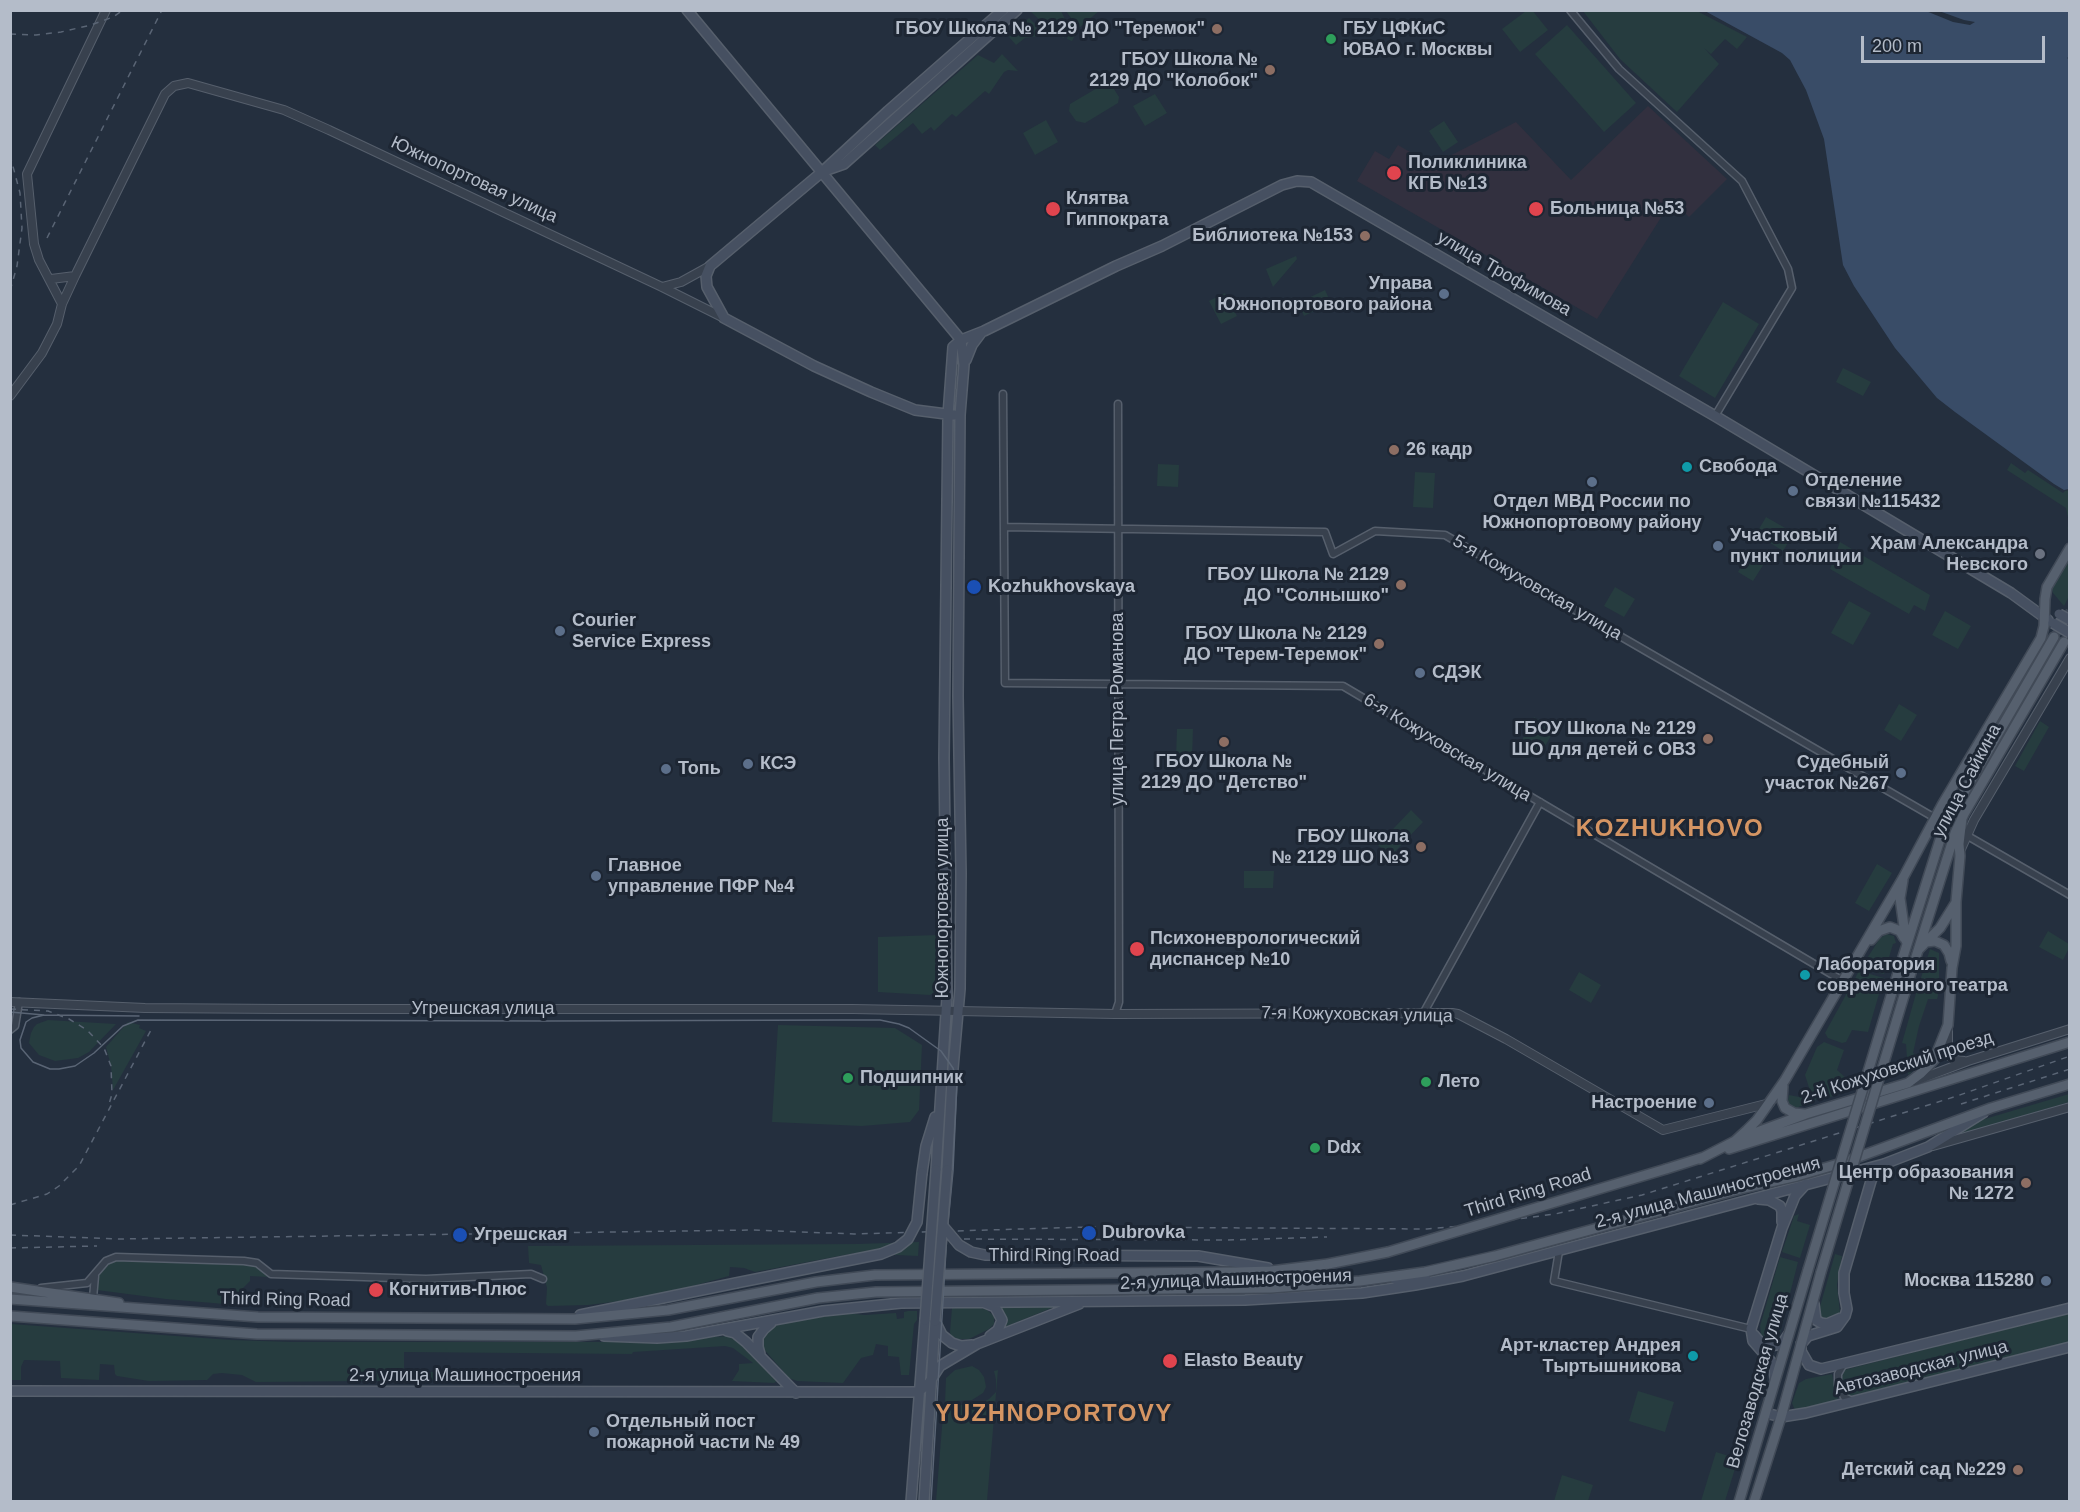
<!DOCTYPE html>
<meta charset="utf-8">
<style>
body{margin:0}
#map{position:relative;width:2080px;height:1512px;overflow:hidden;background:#242f3e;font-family:Arial,sans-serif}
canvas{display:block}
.frame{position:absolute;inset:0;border:12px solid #b4bcc9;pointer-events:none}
.scale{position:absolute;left:1861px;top:36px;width:184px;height:27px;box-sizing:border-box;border:3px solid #b4bcc9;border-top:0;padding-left:8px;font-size:18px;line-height:21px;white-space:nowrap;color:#b4bcc9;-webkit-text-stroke:4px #1d2633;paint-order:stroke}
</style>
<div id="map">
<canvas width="2080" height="1512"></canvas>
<div class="frame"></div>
<div class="scale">200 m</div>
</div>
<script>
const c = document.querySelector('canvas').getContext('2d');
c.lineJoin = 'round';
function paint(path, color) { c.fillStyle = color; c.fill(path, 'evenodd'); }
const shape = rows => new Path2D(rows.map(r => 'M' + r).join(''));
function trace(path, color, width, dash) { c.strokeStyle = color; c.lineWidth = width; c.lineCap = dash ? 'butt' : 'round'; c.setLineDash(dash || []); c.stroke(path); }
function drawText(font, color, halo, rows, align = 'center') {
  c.font = font + ' Arial,sans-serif'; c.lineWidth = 6; c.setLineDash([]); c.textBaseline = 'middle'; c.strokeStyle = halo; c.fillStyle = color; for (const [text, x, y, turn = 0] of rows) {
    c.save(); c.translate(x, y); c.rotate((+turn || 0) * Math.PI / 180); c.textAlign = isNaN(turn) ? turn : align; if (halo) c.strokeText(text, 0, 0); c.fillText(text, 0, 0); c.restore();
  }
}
const medical = shape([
 [1648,106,1727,179,1689,217,1672,200,1597,319,1357,181,1375,151,1389,159,1398,145,1432,165,1516,122,1571,180]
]);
const green = shape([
 [1532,10,1548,30,1520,52,1502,29,1526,11],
 [1030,11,1061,11,1067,23,1064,38,1054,34,1025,38,1016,45,1009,37,1029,18,1038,27,1054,34,1063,31,1059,27,1056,29,1045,25],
 [1066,11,1099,11,1079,28,1072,41,1067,39,1071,18],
 [1583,11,1697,11,1747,37,1737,49,1725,39,1711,54,1704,48,1719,64,1677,112,1620,59],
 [1567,25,1636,103,1604,132,1535,54],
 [1002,54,1018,71,1008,70,1004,72,989,94,985,91,956,117,952,114,934,131,931,127,922,134,913,123,880,150,875,145,978,55,994,63],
 [1104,84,1112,86,1119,97,1118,103,1085,123,1076,121,1069,111,1070,104],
 [1155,94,1167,113,1145,126,1133,106],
 [1046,120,1058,142,1035,155,1023,133],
 [1444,121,1458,142,1443,152,1429,131],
 [1296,256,1297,259,1273,287,1266,269],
 [1325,290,1331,303,1304,316,1298,303],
 [1225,293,1237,316,1221,324,1209,301],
 [1723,302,1759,324,1715,398,1679,376],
 [1843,368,1871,382,1863,396,1836,382],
 [2011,463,2025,473,2028,470,2063,493,2065,491,2069,490,2069,526,2067,530,2069,522,2066,508,2007,470],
 [1158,464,1179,465,1178,487,1157,486],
 [1415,472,1435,473,1433,508,1413,507],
 [1766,517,1794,533,1783,551,1756,534],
 [1840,542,1930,595,1925,611,1914,605,1909,614,1830,569],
 [1751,549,1767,559,1753,581,1738,572],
 [2069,553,2069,596,2064,606,2053,593,2051,586],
 [1615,587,1635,599,1624,617,1604,606],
 [1849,601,1871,613,1853,645,1831,633],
 [1945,611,1971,626,1958,649,1932,635],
 [1899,704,1917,715,1901,741,1884,730],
 [1534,717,1555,729,1541,753,1521,742],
 [2040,721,2049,727,2024,771,2015,766],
 [1177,729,1193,729,1192,758,1176,757],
 [1411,810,1423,822,1390,857,1378,845],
 [1877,864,1892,873,1869,911,1855,903],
 [1244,871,1274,871,1273,888,1244,888],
 [2048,931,2069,944,2069,948,2063,960,2039,947],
 [1887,934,1894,936,1896,943,1893,944,1884,974,1861,968,1880,938],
 [937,935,935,992,930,995,878,992,878,937],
 [1930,949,1939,953,1939,979,1919,984],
 [1859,971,1884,978,1880,990,1877,990,1877,993,1879,994,1868,1032,1852,1030,1846,1042,1842,1043,1828,1038,1825,1033],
 [1579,972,1601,985,1591,1003,1569,990],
 [1937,986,1938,996,1937,999,1928,999,1919,1026,1913,1053,1919,1056,1918,1060,1923,1062,1908,1075,1906,1044,1902,1043,1917,990],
 [48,1020,116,1024,89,1052,78,1058,55,1061,39,1055,29,1043,31,1033,34,1027,37,1024],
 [128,1022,140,1025,139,1028,146,1031,113,1090,111,1066,106,1047],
 [778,1025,895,1028,922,1045,919,1110,910,1122,862,1126,772,1122],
 [1824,1042,1844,1050,1837,1070,1846,1078,1842,1092,1831,1097,1825,1095,1820,1095,1811,1105,1800,1106,1795,1110,1787,1104,1789,1095,1804,1098,1811,1094,1805,1075,1817,1047],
 [2069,1094,2069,1102,1960,1135,1959,1133,1978,1121],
 [1799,1214,1797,1221,1810,1225,1800,1258,1782,1252,1794,1216],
 [919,1242,918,1256,855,1253,755,1272,744,1268,730,1267,729,1276,689,1287,629,1300,588,1305,548,1306,546,1304,547,1288,541,1265,529,1263,528,1246,857,1244],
 [1835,1254,1842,1256,1837,1285,1840,1313,1834,1319,1821,1320,1818,1314,1819,1310],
 [1780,1257,1798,1262,1779,1337,1768,1339,1761,1334,1760,1326],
 [116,1260,228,1261,257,1265,268,1274,268,1277,250,1276,250,1281,235,1296,236,1305,166,1299,97,1290,96,1287,97,1276,104,1265],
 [1059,1305,1002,1328,997,1306],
 [952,1308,981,1308,987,1310,994,1316,994,1324,989,1329,969,1339,958,1339,951,1336,950,1332],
 [908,1311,917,1311,917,1320,914,1324,909,1375,901,1375,899,1357,888,1356,888,1346,876,1344,873,1355,861,1358,843,1383,797,1381,789,1378,762,1347,764,1335,770,1328,781,1323,846,1313,865,1315,896,1313,897,1319,904,1318,904,1312],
 [2069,1313,2069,1342,1851,1396,1847,1394,1843,1389,1841,1377,1844,1370],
 [11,1324,231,1340,291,1342,636,1342,729,1336,749,1349,777,1381,774,1383,732,1381,739,1370,739,1364,753,1363,733,1348,725,1346,633,1352,632,1354,404,1352,404,1372,578,1372,578,1379,256,1382,242,1375,222,1373,213,1374,207,1380,149,1381,117,1376,115,1374,114,1365,100,1364,99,1380,61,1378,60,1361,24,1360,21,1367,21,1380,11,1380],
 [972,1366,979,1370,984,1377,986,1387,983,1393,972,1400,956,1401,947,1405,945,1404,946,1378,955,1370],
 [998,1370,987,1501,936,1501,943,1415,954,1405,978,1405,989,1399,996,1392,996,1380,994,1371],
 [1832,1374,1838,1400,1799,1411,1795,1410,1792,1403,1799,1383,1806,1379],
 [1638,1391,1674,1402,1665,1432,1629,1421],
 [1716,1452,1738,1459,1725,1501,1701,1501],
 [1562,1475,1593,1485,1588,1501,1554,1501]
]);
const water = shape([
 [1926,11,1953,22,1970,25,1975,22,1964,20,1939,11,2069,11,2070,56,2067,58,2070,60,2069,489,2064,490,2054,484,1955,412,1937,398,1895,348,1854,286,1843,265,1824,139,1806,90,1790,60,1782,53,1705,11]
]);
const primaryTunnel = shape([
 [2054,637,2070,611]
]);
const minor = shape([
 [1570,10,1619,69,1742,181,1788,269,1792,288,1715,416],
 [1003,394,1005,683,1343,686,1843,981],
 [1004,527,1325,532,1333,554,1375,531,1445,535,1935,818],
 [1932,832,1953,804],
 [1966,835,2070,895],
 [1424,1012,1540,802],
 [1115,1014,1119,1002,1118,404],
 [10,1030,15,1026,19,1002],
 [1559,1251,1554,1281,1751,1329],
 [41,1288,87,1283,106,1261,116,1257,244,1261,257,1263,271,1274,426,1279,531,1274,543,1279],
 [93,1298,95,1276],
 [1843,1365,1838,1374,1838,1385,1844,1397,1852,1401]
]);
const tertiary = shape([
 [51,279,75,276],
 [662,287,681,282,710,266],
 [62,304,39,260,34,244,27,174,106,10],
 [10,396,42,353,57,324,62,304,75,276,165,94,174,86,188,83,284,110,329,130,662,287,724,318],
 [1961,849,1974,820,2070,658],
 [10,1002,145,1008,282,1009,853,1009,1115,1014,1452,1013,1458,1014,1506,1039,1663,1130,1770,1103],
 [1948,1031,1948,1055,1955,1060,1964,1061],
 [1915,1081,1968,1061,2070,1029],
 [1933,1146,2070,1107]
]);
const secondary = shape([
 [687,10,961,340,964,365,960,415,958,696,961,873,960,989,952,1080,947,1170],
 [824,171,844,164,1017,10],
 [966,360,972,345,981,333],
 [954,415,915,410,871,392,814,366,724,318,707,287,706,276,710,266,822,172,888,111,1003,10],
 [1882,1165,1874,1174,1871,1181,1844,1273,1844,1293,1847,1309,1845,1316,1837,1327,1808,1336,1801,1344,1801,1351,1809,1365,1821,1369,1846,1363,2070,1308],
 [936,1170,947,997,944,758,948,415,953,347,961,340,984,331,1116,266,1162,246,1282,185,1297,181,1311,182,1715,416,2011,593,2048,620],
 [922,1173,926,1146,935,1117],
 [1758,1199,1769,1200,1780,1206,1782,1211,1782,1222],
 [1198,1256,1268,1268],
 [1395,1279,1426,1279],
 [985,1303,995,1307,1002,1320,998,1330,990,1336],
 [1814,1304,1816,1320,1821,1323,1827,1324,1841,1318],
 [580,1315,736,1283],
 [936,1323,942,1335,952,1343,961,1346,972,1345],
 [727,1331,735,1333,746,1342,796,1393],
 [1754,1335,1760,1342,1770,1346,1782,1344,1788,1335],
 [604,1336,657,1338,686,1336,823,1311,901,1303,1245,1300,1362,1293,1415,1285,1463,1276,1884,1164,1928,1147,1983,1113],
 [760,1354,758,1347,758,1337,764,1329,771,1323],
 [1775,1379,1774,1365,1753,1341,1751,1329,1782,1228,1795,1196,1806,1184],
 [10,1391,918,1392],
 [918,1392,929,1383,940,1366,977,1344,1079,1304],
 [1766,1413,1781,1417,1806,1413,2070,1347],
 [911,1502,925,1320],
 [924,1502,935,1321]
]);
const primary = shape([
 [1903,880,1900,898,1906,941],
 [1871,940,1879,931,1890,927,1900,931,1904,938],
 [1926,942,1935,941,1944,945,1949,953,1951,961],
 [1919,949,1940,928,1955,904],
 [1897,976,1944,827,2054,637],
 [1909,979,1955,833,1964,814,2064,642],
 [1783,1086,1782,1101,1785,1108,1794,1113,1804,1114],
 [1741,1138,1806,1114,1908,1083,1920,1074,1934,1060,1948,1025,1952,968,1956,946,1956,902,1960,856,1959,844,1962,818],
 [1729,1149,2070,1042],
 [1700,1159,1735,1141,1747,1130,1757,1120,1785,1080,1903,878,1942,805,2041,638,2044,626,2045,599,2047,587,2070,548],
 [1666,1169,1704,1157],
 [10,1287,119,1303],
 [10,1299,258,1317,575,1319,668,1310,816,1282,875,1275,1238,1272,1271,1271,1328,1264],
 [10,1316,257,1334,576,1336,671,1327,818,1298,876,1292,1271,1288,1360,1281,1425,1272,1495,1256,1744,1188,1797,1176,1845,1162,1991,1108,2070,1084],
 [1739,1502,1808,1270],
 [1754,1502,1781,1417,1821,1272]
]);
const tram = shape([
 [10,1012,44,1015,139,1016],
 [44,1015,32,1018,26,1022,20,1040,21,1048,33,1062,50,1069,59,1069,75,1066,94,1053,123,1026,138,1020,548,1021,842,1020,880,1020,899,1024,909,1028,941,1051,953,1068,957,1081,953,1171,947,1233,931,1502]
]);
const rail = shape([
 [10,34,36,35,61,32,91,25,113,17,123,10],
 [10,155,20,193,22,228,17,266,10,291],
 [47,238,162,10],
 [10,1009,48,1011,69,1019,87,1030,104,1048,111,1066,112,1094,109,1104],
 [1961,1104,2070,1069],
 [10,1205,47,1194,59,1186,79,1166,152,1028],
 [10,1235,120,1239,753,1230,854,1234,1089,1227,1427,1229,1473,1225,1555,1214,1642,1195,1957,1096,2070,1056],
 [952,1239,1228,1240,1327,1237],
 [10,1248,97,1246]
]);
const secondaryBridge = shape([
 [2059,614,2070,620],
 [2053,623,2070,633],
 [943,1226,959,1245,971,1252,985,1255,1198,1256],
 [736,1283,881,1254,898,1247,908,1239,917,1222,922,1173],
 [925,1320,936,1170],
 [935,1321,947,1170]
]);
const primaryBridge = shape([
 [1328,1264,1388,1252,1666,1169],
 [1808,1270,1897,976],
 [1821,1272,1909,979]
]);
const markers = [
 [1217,29,6,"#8d6e63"],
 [1331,39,6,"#2e9e5b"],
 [1270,70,6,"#8d6e63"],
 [1394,173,8,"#e0444e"],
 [1053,209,8,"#e0444e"],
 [1536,209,8,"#e0444e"],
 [1365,236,6,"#8d6e63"],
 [1444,294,6,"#5c6f8a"],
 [1394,450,6,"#8d6e63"],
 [1687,467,6,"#0f9aa8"],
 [1592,482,6,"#5c6f8a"],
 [1793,491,6,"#5c6f8a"],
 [1718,546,6,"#5c6f8a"],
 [2040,554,6,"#6b7280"],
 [1401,585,6,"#8d6e63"],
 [974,587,8,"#1a4fb4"],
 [560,631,6,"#5c6f8a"],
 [1379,644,6,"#8d6e63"],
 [1420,673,6,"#5c6f8a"],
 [1708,739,6,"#8d6e63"],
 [1224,742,6,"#8d6e63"],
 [748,764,6,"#5c6f8a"],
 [666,769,6,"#5c6f8a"],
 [1901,773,6,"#5c6f8a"],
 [1421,847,6,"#8d6e63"],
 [596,876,6,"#5c6f8a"],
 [1137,949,8,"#e0444e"],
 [1805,975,6,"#0f9aa8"],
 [848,1078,6,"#2e9e5b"],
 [1426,1082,6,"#2e9e5b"],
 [1709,1103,6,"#5c6f8a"],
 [1315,1148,6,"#2e9e5b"],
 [2026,1183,6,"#8d6e63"],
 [1089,1233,8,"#1a4fb4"],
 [460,1235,8,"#1a4fb4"],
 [2046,1281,6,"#5c6f8a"],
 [376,1290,8,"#e0444e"],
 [1693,1356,6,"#0f9aa8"],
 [1170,1361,8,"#e0444e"],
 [594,1432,6,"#5c6f8a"],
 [2018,1470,6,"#8d6e63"]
];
const poiNames = [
 ["ГБОУ Школа № 2129 ДО \"Теремок\"",1205,29,"right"],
 ["ГБУ ЦФКиС",1343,29],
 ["ЮВАО г. Москвы",1343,50],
 ["ГБОУ Школа №",1258,60,"right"],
 ["2129 ДО \"Колобок\"",1258,81,"right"],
 ["Поликлиника",1408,163],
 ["КГБ №13",1408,184],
 ["Клятва",1066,199],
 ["Гиппократа",1066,220],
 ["Больница №53",1550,209],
 ["Библиотека №153",1353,236,"right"],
 ["Управа",1432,284,"right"],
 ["Южнопортового района",1432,305,"right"],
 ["26 кадр",1406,450],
 ["Свобода",1699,467],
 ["Отделение",1805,481],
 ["связи №115432",1805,502],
 ["Отдел МВД России по",1592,502,"center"],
 ["Южнопортовому району",1592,523,"center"],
 ["Участковый",1730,536],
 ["пункт полиции",1730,557],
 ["Храм Александра",2028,544,"right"],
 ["Невского",2028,565,"right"],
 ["ГБОУ Школа № 2129",1389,575,"right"],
 ["ДО \"Солнышко\"",1389,596,"right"],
 ["Kozhukhovskaya",988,587],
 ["Courier",572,621],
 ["Service Express",572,642],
 ["ГБОУ Школа № 2129",1367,634,"right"],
 ["ДО \"Терем-Теремок\"",1367,655,"right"],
 ["СДЭК",1432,673],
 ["ГБОУ Школа № 2129",1696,729,"right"],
 ["ШО для детей с ОВЗ",1696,750,"right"],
 ["ГБОУ Школа №",1224,762,"center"],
 ["2129 ДО \"Детство\"",1224,783,"center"],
 ["Судебный",1889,763,"right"],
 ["участок №267",1889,784,"right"],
 ["КСЭ",760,764],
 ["Топь",678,769],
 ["ГБОУ Школа",1409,837,"right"],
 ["№ 2129 ШО №3",1409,858,"right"],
 ["Главное",608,866],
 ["управление ПФР №4",608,887],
 ["Психоневрологический",1150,939],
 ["диспансер №10",1150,960],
 ["Лаборатория",1817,965],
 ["современного театра",1817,986],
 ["Подшипник",860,1078],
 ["Лето",1438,1082],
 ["Настроение",1697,1103,"right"],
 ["Ddx",1327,1148],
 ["Центр образования",2014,1173,"right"],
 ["№ 1272",2014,1194,"right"],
 ["Dubrovka",1102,1233],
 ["Угрешская",474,1235],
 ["Москва 115280",2034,1281,"right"],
 ["Когнитив-Плюс",389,1290],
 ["Арт-кластер Андрея",1681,1346,"right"],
 ["Тыртышникова",1681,1367,"right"],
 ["Elasto Beauty",1184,1361],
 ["Отдельный пост",606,1422],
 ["пожарной части № 49",606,1443],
 ["Детский сад №229",2006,1470,"right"]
];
const streetNames = [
 ["Южнопортовая улица",474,180,25],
 ["улица Трофимова",1504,274,30],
 ["5-я Кожуховская улица",1537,588,30],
 ["улица Петра Романова",1118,709,-90],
 ["6-я Кожуховская улица",1447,748,31],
 ["улица Сайкина",1967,781,-62],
 ["Южнопортовая улица",943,908,-90],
 ["Угрешская улица",483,1009],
 ["7-я Кожуховская улица",1357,1015,1],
 ["2-й Кожуховский проезд",1897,1068,-18],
 ["Third Ring Road",1528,1193,-17],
 ["2-я улица Машиностроения",1708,1193,-15],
 ["Third Ring Road",1054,1256],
 ["2-я улица Машиностроения",1236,1280,-2],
 ["Third Ring Road",285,1300,1],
 ["Автозаводская улица",1921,1368,-14],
 ["2-я улица Машиностроения",465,1376],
 ["Велозаводская улица",1758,1381,-74]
];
const districtNames = [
 ["KOZHUKHOVO",1670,829],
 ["YUZHNOPORTOVY",1054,1414]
];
paint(medical, '#32303f');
paint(green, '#263c3f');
paint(water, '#394c67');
trace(primaryTunnel, '#3a4453', 9, [9, 4.5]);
trace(minor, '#565f6c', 9);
trace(tertiary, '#565f6c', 10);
trace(secondary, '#565f6c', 12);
trace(primary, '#414a57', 12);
trace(minor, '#38414e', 6);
trace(tertiary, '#38414e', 8);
trace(secondary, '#465061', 9);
trace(primary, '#56606e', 9);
trace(tram, '#5a6575', 1.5);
trace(rail, '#5a6575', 1.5, [6, 6]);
trace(secondaryBridge, '#565f6c', 12, []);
trace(primaryBridge, '#414a57', 12, []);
trace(secondaryBridge, '#465061', 9);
trace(primaryBridge, '#56606e', 9);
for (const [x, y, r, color] of markers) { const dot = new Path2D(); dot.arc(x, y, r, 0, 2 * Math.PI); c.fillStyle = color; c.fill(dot); trace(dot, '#1d2633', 2); }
drawText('bold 18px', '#b4bcc9', '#1d2633', poiNames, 'left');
drawText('18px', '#b4bcc9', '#1d2633', streetNames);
c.letterSpacing = '1.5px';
drawText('bold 24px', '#d59563', '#1d2633', districtNames);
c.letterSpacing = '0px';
</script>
